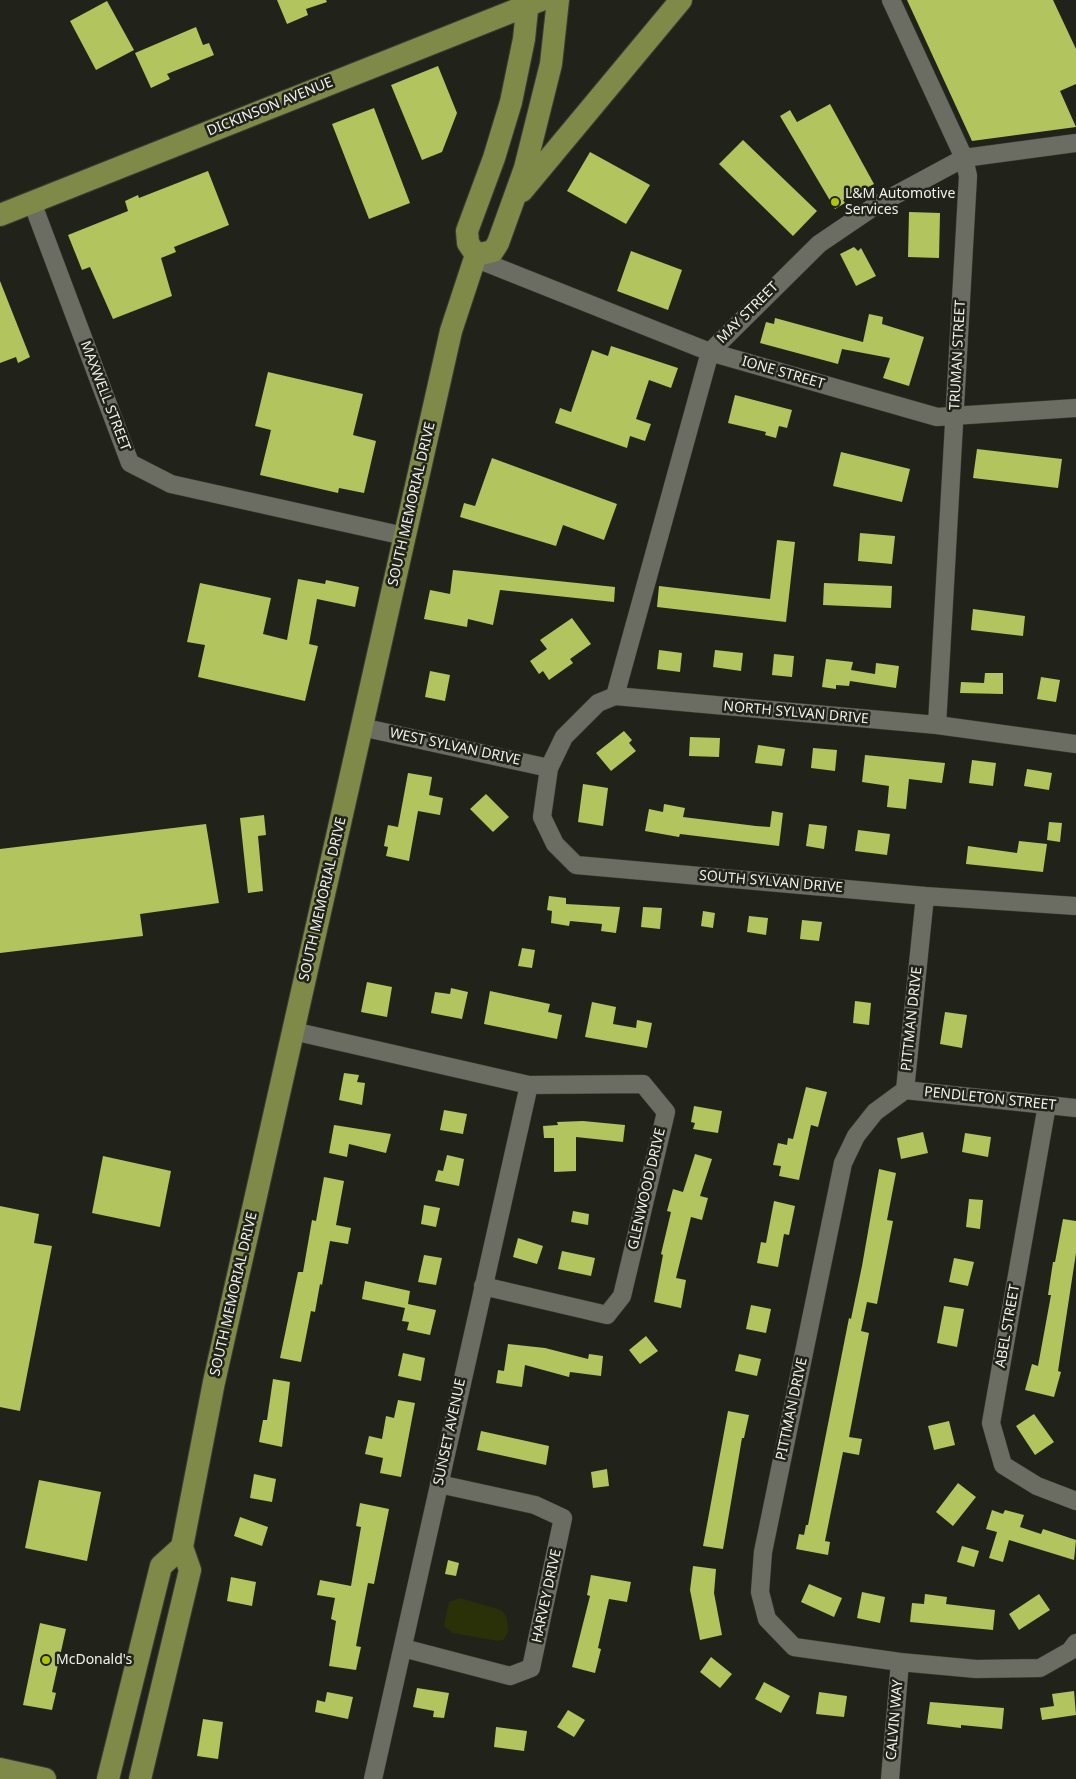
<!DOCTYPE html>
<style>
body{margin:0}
canvas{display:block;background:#21231a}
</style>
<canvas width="1076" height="1779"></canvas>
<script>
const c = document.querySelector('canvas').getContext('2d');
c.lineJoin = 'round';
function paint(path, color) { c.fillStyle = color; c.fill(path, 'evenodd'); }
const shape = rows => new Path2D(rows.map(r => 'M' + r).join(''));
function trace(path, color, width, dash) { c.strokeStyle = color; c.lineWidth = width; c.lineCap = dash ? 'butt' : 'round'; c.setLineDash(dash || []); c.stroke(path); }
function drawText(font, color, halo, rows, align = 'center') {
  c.font = font + ' "Noto Sans",sans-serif'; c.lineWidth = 5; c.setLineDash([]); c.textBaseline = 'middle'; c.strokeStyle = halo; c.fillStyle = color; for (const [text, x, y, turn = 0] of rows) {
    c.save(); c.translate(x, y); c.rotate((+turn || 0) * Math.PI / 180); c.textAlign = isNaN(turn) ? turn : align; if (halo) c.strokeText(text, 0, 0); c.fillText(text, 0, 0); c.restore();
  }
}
const green = shape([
 [460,1598,501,1610,506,1616,508,1627,508,1632,503,1640,498,1641,453,1633,444,1626,449,1602]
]);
const building = shape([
 [277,0,326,0,327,2,306,9,308,15,287,24],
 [907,0,1053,0,1076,49,1076,84,1060,91,1076,127,972,141],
 [107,1,134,50,96,70,70,21],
 [196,27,203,45,209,43,214,55,167,74,170,79,151,88,135,53],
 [438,66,457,113,442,152,422,160,391,85],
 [830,104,874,184,843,200,845,203,835,209,780,116,790,110,797,122],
 [374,108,410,203,369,219,332,124],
 [743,140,817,211,793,236,719,164],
 [590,152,650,185,626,224,567,191],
 [208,171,229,225,174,247,176,252,161,258,172,296,113,319,90,267,82,270,68,235,128,211,125,201,138,195,139,198],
 [909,212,940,213,939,258,908,257],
 [854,247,858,251,861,248,876,276,856,286,840,254],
 [631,251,682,270,668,310,617,291],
 [0,281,30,357,18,363,16,357,0,363],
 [869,314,883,317,882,324,924,337,909,386,883,378,890,358,842,349,838,364,760,343,766,322,774,324,775,318,863,342],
 [611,346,678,368,671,388,649,380,636,419,651,424,645,441,630,436,627,448,555,423,560,408,571,412,592,350,608,356],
 [268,372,363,394,353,435,376,441,364,493,339,488,338,493,260,475,271,430,255,426],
 [735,395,792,410,787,428,779,426,776,438,765,435,766,432,728,423],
 [977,449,1062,459,1058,488,973,478],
 [841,452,910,469,902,502,833,486],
 [492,458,617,504,604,540,563,525,556,546,460,517,464,503,475,506],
 [860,533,895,536,892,564,858,561],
 [777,540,795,542,786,622,657,607,659,586,770,599],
 [453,570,615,587,614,602,500,590,493,625,468,619,467,627,424,619,430,590,450,594],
 [298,579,325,584,326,580,359,587,355,607,317,599,309,644,318,646,305,701,198,677,205,645,187,642,200,583,271,598,263,634,287,640],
 [824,583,892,586,891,608,823,605],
 [973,609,1025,616,1023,636,971,630],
 [572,618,591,644,570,659,573,663,549,680,543,671,539,674,530,661,547,649,540,640],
 [659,650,682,653,680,672,657,669],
 [715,650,743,653,741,671,713,667],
 [774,654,794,656,792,677,772,675],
 [826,659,853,662,851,670,875,674,876,663,899,666,896,688,850,681,849,686,836,685,836,689,822,687],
 [430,671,450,675,445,701,425,697],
 [985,673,1003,673,1003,694,960,693,961,682,984,683],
 [1041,677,1060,680,1056,702,1037,699],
 [624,731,632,740,629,743,636,751,611,771,596,753],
 [690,737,720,738,719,757,689,756],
 [758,745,785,749,782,766,755,763],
 [813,748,837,750,835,771,811,768],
 [865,755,945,763,942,783,909,779,906,809,887,807,889,786,862,782],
 [972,760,996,763,993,786,969,783],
 [1027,769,1052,773,1049,790,1024,786],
 [408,773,432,777,429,795,443,798,440,815,418,811,409,861,386,856,388,847,384,846,388,825,398,827],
 [583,784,608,788,603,826,578,822],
 [486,794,509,817,493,832,470,809],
 [664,804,685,808,683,817,756,826,770,827,772,811,783,813,779,846,680,834,679,837,645,831,649,809,663,812],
 [264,815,266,835,258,836,263,891,248,893,240,818],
 [1049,822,1062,823,1060,842,1047,840],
 [206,824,219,903,140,914,143,936,0,953,0,849],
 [809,824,827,826,824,849,806,846],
 [858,830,890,834,887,855,855,851],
 [1019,841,1047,844,1043,872,966,864,968,846,1017,853],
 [549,896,566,898,566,904,620,907,616,933,601,931,602,924,570,921,569,926,551,923,552,911,547,910],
 [643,907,662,908,660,929,641,927],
 [703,911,715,913,713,928,701,926],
 [749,916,768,918,766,935,747,932],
 [802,920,822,922,819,941,800,939],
 [522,948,535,950,532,968,518,966],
 [367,982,392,987,387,1017,361,1012],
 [451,988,468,992,462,1019,431,1013,435,992,450,994],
 [490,991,550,1004,548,1012,562,1015,557,1039,484,1024],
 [855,1001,871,1003,869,1025,853,1023],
 [592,1002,616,1007,613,1024,636,1028,637,1020,652,1023,647,1048,585,1037],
 [945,1012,967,1015,962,1048,940,1044],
 [344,1073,359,1075,357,1082,365,1083,362,1105,339,1100],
 [806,1087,827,1092,818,1127,811,1125,799,1180,779,1176,781,1166,773,1165,778,1143,787,1145,788,1138,793,1139],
 [694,1106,722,1111,718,1133,693,1129,695,1123,691,1122],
 [444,1110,467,1114,463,1134,440,1130],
 [583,1121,625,1125,623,1142,576,1137,576,1171,554,1172,554,1138,544,1138,543,1126,558,1125,557,1122],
 [334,1125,391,1134,386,1153,349,1144,347,1157,329,1153],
 [923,1132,928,1153,901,1159,897,1138],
 [965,1133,991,1137,988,1157,962,1152],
 [695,1154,712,1159,700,1196,708,1198,702,1220,691,1217,676,1278,686,1280,681,1308,654,1302,663,1255,661,1254,671,1212,667,1211,673,1189,683,1192],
 [447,1155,464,1159,459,1186,435,1181,438,1170,443,1171],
 [103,1156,171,1171,160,1227,92,1213],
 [879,1169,896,1173,887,1220,893,1221,877,1304,867,1302,861,1331,869,1333,849,1437,862,1439,859,1455,843,1452,825,1541,830,1542,828,1555,796,1549,799,1534,804,1535,806,1525,808,1525,849,1318,851,1319,862,1266],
 [324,1177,344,1181,336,1225,351,1228,348,1244,330,1241,322,1285,320,1284,315,1312,311,1311,301,1362,280,1358,298,1272,303,1272,312,1220,316,1221],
 [969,1199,983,1200,980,1229,966,1227],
 [774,1201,795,1206,789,1235,784,1234,778,1267,757,1263,761,1242,766,1243],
 [424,1205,440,1208,436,1227,421,1224],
 [0,1206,39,1214,34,1243,52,1246,20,1411,0,1407],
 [573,1211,589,1214,588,1225,571,1222],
 [1063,1219,1076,1221,1076,1253,1058,1371,1061,1372,1054,1397,1025,1390,1032,1364,1038,1366,1051,1295,1048,1295,1053,1262,1055,1262],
 [518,1238,543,1246,537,1264,513,1257],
 [562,1251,595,1258,591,1276,558,1269],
 [424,1255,442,1258,436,1285,418,1282],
 [954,1258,974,1262,968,1286,949,1282],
 [365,1281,410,1291,408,1304,436,1310,430,1335,407,1330,409,1322,402,1321,405,1308,362,1299],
 [751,1305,771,1309,766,1333,746,1329],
 [944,1306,964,1309,957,1347,937,1343],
 [646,1336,658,1351,640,1364,629,1350],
 [508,1344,545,1348,588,1359,589,1354,603,1356,601,1376,570,1372,569,1377,525,1365,522,1387,496,1383,498,1370,504,1371],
 [403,1353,425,1358,421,1381,398,1376],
 [739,1354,761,1359,757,1376,735,1371],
 [273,1379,290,1382,282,1447,259,1442,263,1420,267,1420],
 [398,1400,415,1403,401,1477,380,1473,383,1458,365,1454,369,1436,382,1439,386,1416,394,1418],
 [728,1411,749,1415,744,1438,742,1438,723,1549,703,1546],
 [1034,1414,1054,1442,1035,1455,1016,1426],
 [949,1421,955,1445,934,1450,928,1426],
 [481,1431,549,1446,546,1465,477,1450],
 [607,1469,609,1486,593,1488,591,1472],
 [254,1474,276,1479,272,1502,250,1498],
 [39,1480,101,1492,87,1561,25,1548],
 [958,1483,976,1497,953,1526,936,1512],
 [360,1503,389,1509,374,1584,368,1583,356,1646,361,1647,356,1670,329,1666,336,1621,331,1619,335,1598,317,1595,320,1580,351,1586,361,1527,356,1526],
 [992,1510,1003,1514,1005,1510,1024,1515,1020,1527,1041,1534,1043,1529,1076,1540,1074,1560,1009,1540,1003,1562,989,1558,997,1532,986,1529],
 [240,1517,268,1527,262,1546,234,1536],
 [962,1546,979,1551,974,1567,957,1562],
 [448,1560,459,1563,456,1576,445,1574],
 [693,1566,716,1569,714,1593,722,1635,700,1640,690,1590],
 [591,1575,631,1582,627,1602,609,1599,598,1648,601,1649,595,1673,572,1667,590,1596,587,1595],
 [231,1577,256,1582,252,1606,227,1601],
 [809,1584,842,1598,834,1617,801,1602],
 [862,1592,885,1597,880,1623,857,1618],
 [925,1594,947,1597,946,1604,995,1610,993,1630,910,1622,912,1603,924,1604],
 [1039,1594,1050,1610,1019,1630,1009,1614],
 [40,1623,66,1629,52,1692,56,1693,52,1710,23,1705],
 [711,1657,732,1674,720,1688,700,1672],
 [764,1682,790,1696,781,1713,755,1699],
 [417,1688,449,1693,444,1718,433,1717,434,1711,413,1707],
 [1074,1691,1076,1715,1042,1720,1040,1708,1054,1706,1052,1694],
 [327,1692,353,1697,348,1719,315,1712,317,1700,325,1702],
 [819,1692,847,1696,844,1717,816,1714],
 [930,1702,1004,1708,1002,1729,961,1725,961,1728,927,1724],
 [568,1710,585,1720,574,1737,557,1727],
 [203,1719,223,1722,218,1759,197,1756],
 [496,1727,527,1731,524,1751,494,1747]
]);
const minor = shape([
 [891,0,964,158,968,176,937,725],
 [32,202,130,463,171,484,404,536],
 [474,258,710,352,937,417,1076,408],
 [615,696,710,352,819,244,875,206,964,158,1076,143],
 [361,727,549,768],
 [1076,744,937,725,615,696,598,703,564,737,549,768,542,817,555,844,576,865,925,896,1076,906],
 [925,896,905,1090,875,1112,856,1136,843,1163,763,1552,760,1592,767,1619,794,1647,900,1662,976,1669,1040,1668,1070,1651,1076,1643],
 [293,1031,529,1085,643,1084,666,1112,622,1296,607,1315,483,1286],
 [905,1090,1076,1108],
 [1047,1105,991,1423,1003,1465,1037,1486,1076,1501],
 [403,1648,510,1676,531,1668,563,1518,535,1505,439,1484],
 [373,1779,529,1085],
 [890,1779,900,1662]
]);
const major = shape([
 [522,191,681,0],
 [0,215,541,0],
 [476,255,493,251,498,243,525,168,551,64,558,0],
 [476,255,468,243,467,231,494,158,511,102,524,39,528,0],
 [0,1769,45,1779],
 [108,1779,161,1566,182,1547],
 [140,1779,190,1570,182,1547,214,1382,451,331,476,255]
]);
const markers = [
 [835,202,5,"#aec508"],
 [46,1660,5,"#aec508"]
];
const streetNames = [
 ["DICKINSON AVENUE",270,107,-22],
 ["MAY STREET",748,313,-45],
 ["TRUMAN STREET",958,355,-87],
 ["IONE STREET",783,373,16],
 ["MAXWELL STREET",105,396,69],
 ["SOUTH MEMORIAL DRIVE",412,504,-77],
 ["NORTH SYLVAN DRIVE",796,713,5],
 ["WEST SYLVAN DRIVE",455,747,12],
 ["SOUTH SYLVAN DRIVE",771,882,5],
 ["SOUTH MEMORIAL DRIVE",323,899,-77],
 ["PITTMAN DRIVE",912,1019,-84],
 ["PENDLETON STREET",990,1099,6],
 ["GLENWOOD DRIVE",647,1189,-77],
 ["SOUTH MEMORIAL DRIVE",234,1294,-77],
 ["ABEL STREET",1008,1326,-80],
 ["PITTMAN DRIVE",792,1409,-78],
 ["SUNSET AVENUE",450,1432,-78],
 ["HARVEY DRIVE",547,1596,-78],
 ["CALVIN WAY",895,1720,-85]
];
const poiNames = [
 ["L&M Automotive",845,194],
 ["Services",845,210],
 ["McDonald's",56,1660]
];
paint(green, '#2a3007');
paint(building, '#b1c45d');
trace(minor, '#3d3e38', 19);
trace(major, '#3d3e38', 24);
trace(minor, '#6b6d63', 18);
trace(major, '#7f8a49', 22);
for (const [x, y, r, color] of markers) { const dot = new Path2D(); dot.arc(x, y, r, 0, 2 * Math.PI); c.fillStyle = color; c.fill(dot); trace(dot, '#21231a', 2); }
drawText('14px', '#eff1eb', '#21231a', streetNames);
drawText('14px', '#eff1eb', '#21231a', poiNames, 'left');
</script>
